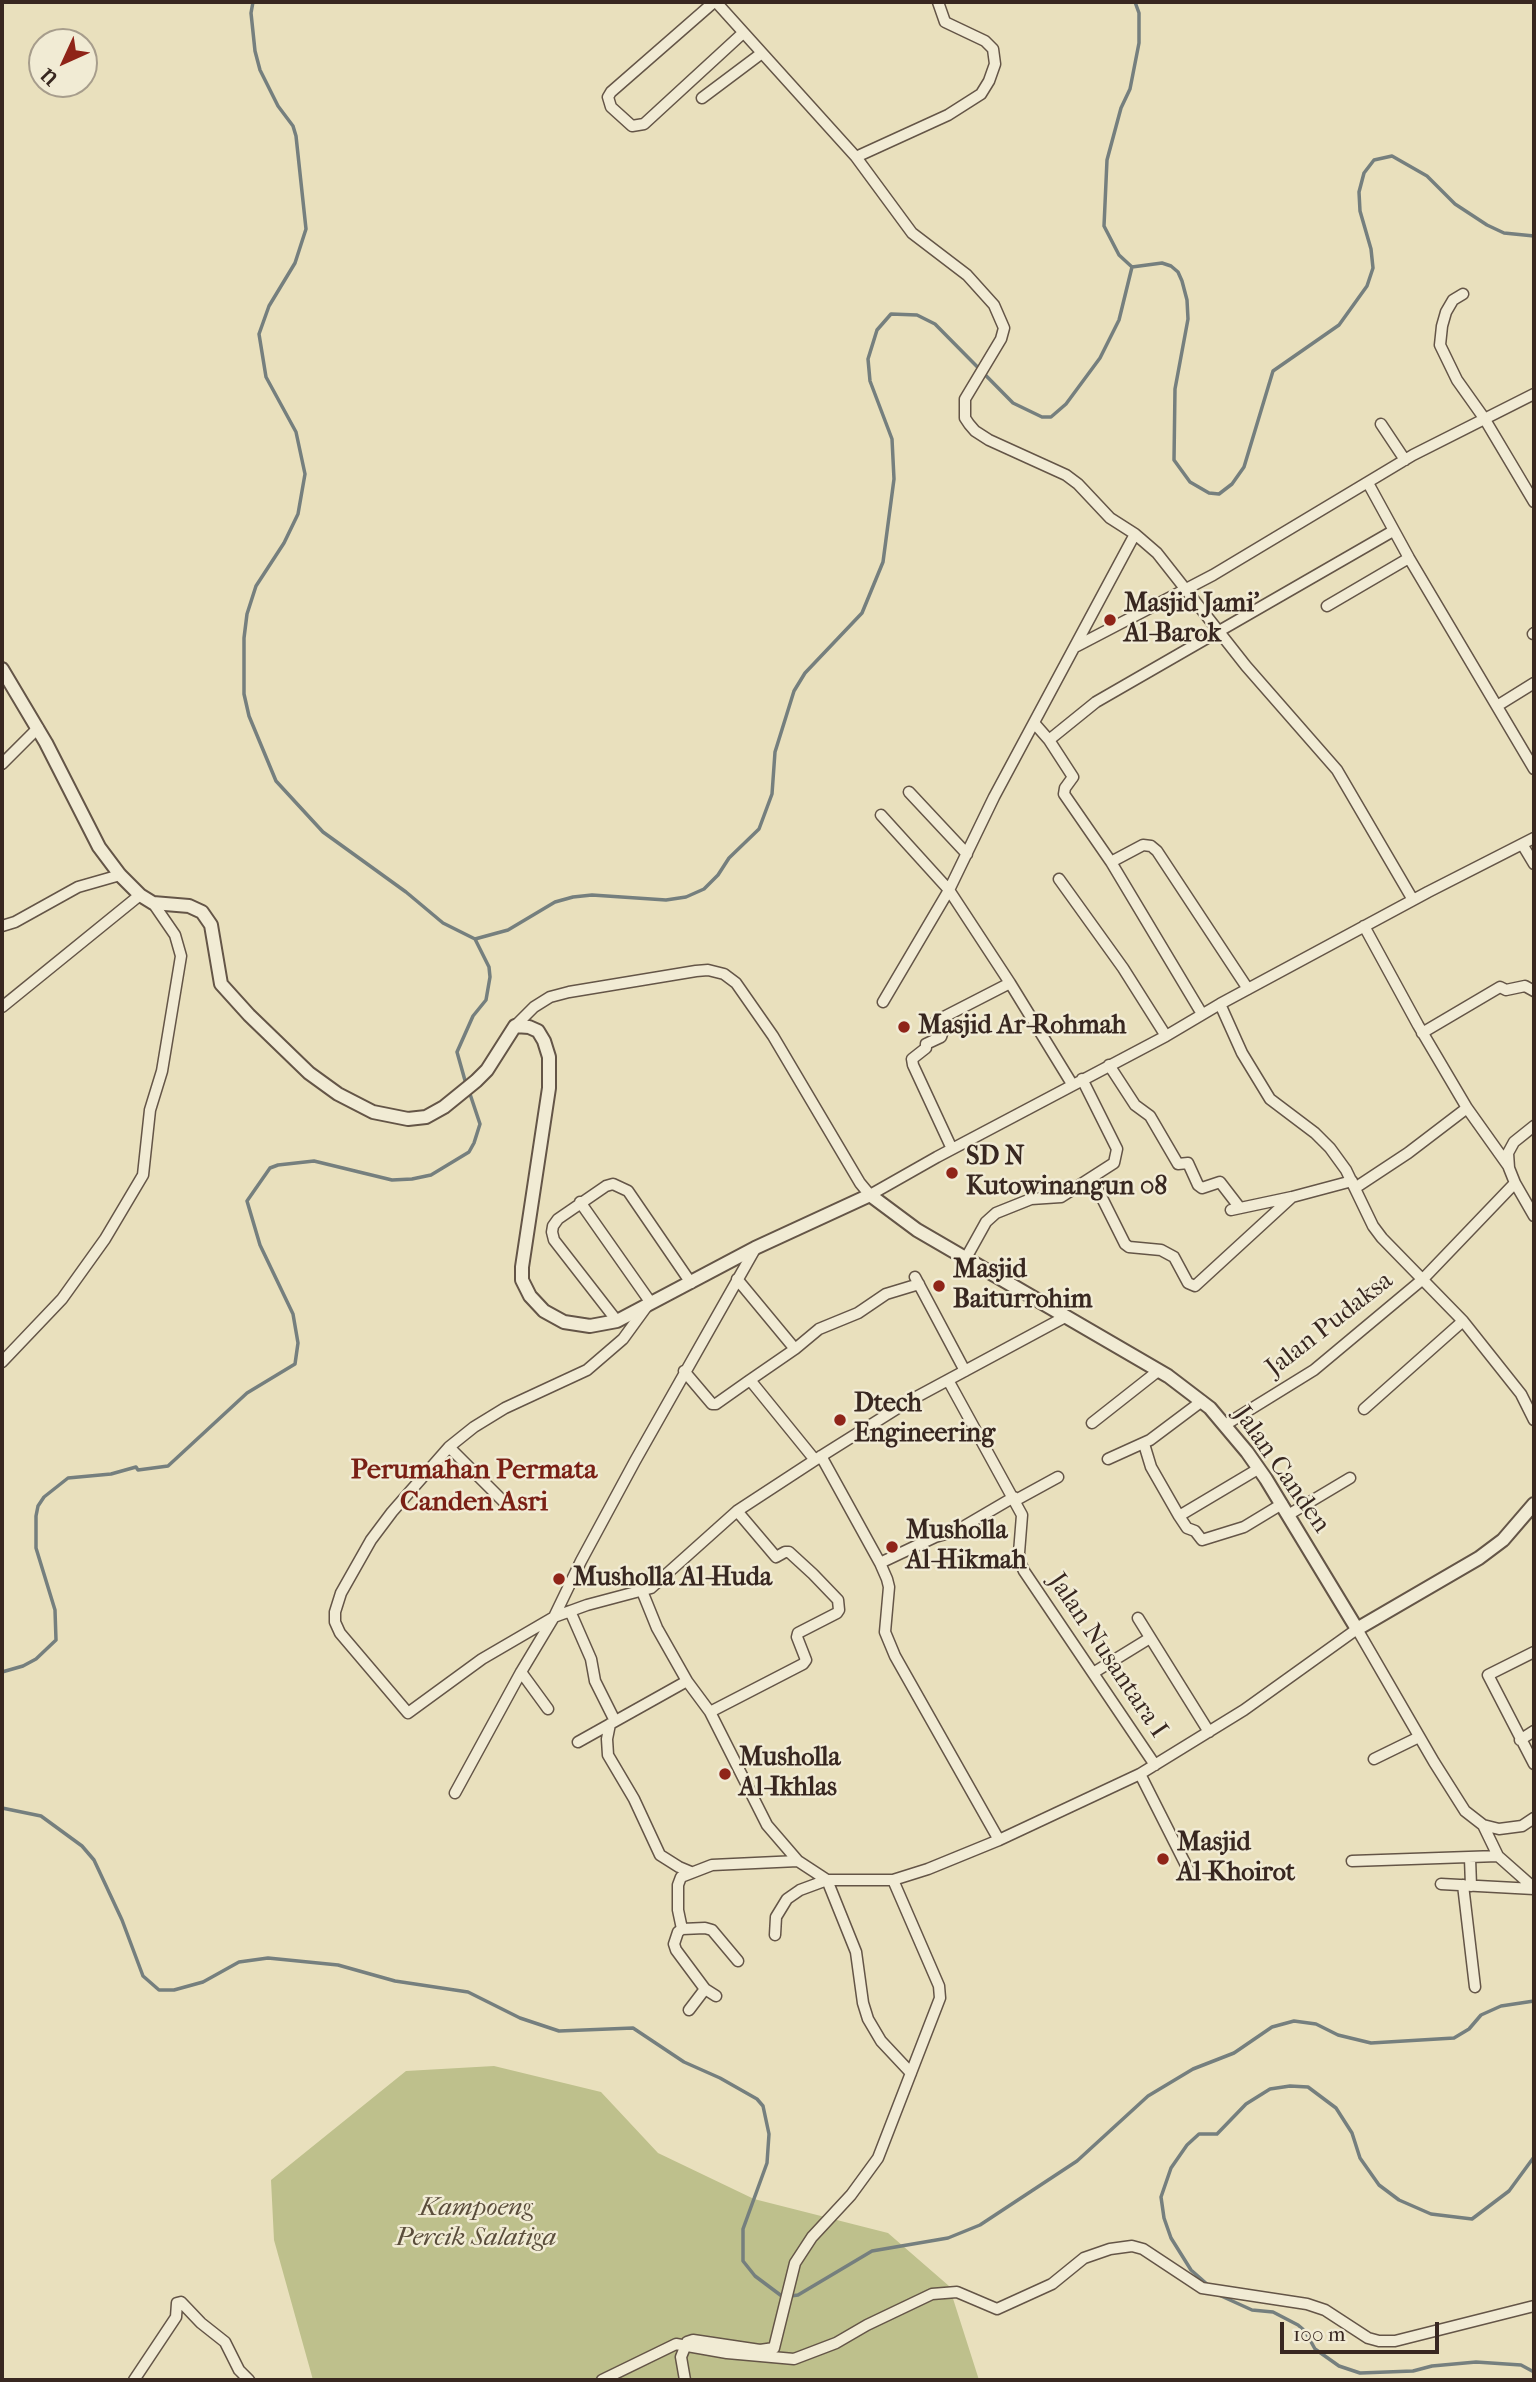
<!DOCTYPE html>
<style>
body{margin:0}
#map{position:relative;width:1536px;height:2382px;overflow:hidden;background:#e9e0bd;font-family:"IM FELL French Canon",serif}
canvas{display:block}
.frame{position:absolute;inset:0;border:4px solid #382720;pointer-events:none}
.north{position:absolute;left:28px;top:28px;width:70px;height:70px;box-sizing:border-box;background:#f1ebd4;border:2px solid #a79d8c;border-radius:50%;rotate:225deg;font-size:19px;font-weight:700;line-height:28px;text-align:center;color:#382720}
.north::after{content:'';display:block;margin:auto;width:24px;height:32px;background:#8f2418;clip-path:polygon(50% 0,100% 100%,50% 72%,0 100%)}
.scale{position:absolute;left:1280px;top:2322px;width:159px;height:32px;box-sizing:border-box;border:4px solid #382720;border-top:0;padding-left:9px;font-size:21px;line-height:24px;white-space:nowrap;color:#382720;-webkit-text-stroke:5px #f1ebd4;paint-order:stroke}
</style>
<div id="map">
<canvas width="1536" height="2382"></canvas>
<div class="frame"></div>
<div class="north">U</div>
<div class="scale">100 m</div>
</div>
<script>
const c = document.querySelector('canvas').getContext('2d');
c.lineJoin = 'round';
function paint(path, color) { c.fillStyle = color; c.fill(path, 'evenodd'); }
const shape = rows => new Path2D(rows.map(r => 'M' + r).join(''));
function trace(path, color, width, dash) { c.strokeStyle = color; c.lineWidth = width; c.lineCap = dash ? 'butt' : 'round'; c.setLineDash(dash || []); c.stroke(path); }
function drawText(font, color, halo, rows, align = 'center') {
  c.font = font + ' "IM FELL French Canon",serif'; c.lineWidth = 5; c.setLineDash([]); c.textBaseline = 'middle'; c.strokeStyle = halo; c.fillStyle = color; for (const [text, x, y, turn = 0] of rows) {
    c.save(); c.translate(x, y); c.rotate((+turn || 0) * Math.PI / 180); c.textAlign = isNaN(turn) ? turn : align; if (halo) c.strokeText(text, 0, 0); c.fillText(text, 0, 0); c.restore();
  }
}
const green = shape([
 [494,2066,601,2092,658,2153,754,2199,888,2233,949,2286,979,2380,313,2380,274,2240,271,2180,406,2071]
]);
const stream = shape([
 [253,2,251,13,255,51,260,70,278,106,293,126,296,136,306,229,295,263,269,306,259,334,266,377,296,432,305,474,298,514,284,543,256,586,247,614,244,638,244,694,249,716,276,781,323,832,406,892,443,923,475,939,508,930,555,902,573,897,592,895,666,900,686,897,704,889,718,875,729,858,759,829,772,794,775,752,794,691,805,673,862,613,883,562,894,479,892,439,870,381,868,359,877,330,891,314,917,315,935,324,1013,403,1042,417,1051,417,1066,404,1100,358,1119,320,1132,267,1119,255,1104,226,1107,160,1121,108,1130,89,1139,43,1139,13,1135,2],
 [1132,267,1162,263,1171,266,1178,272,1182,281,1187,300,1188,319,1175,389,1174,460,1190,482,1209,493,1219,494,1232,484,1244,467,1273,371,1339,325,1367,286,1373,268,1371,249,1360,211,1359,192,1364,173,1374,160,1392,156,1427,176,1455,204,1487,225,1504,233,1534,236],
 [466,1084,457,1052,473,1016,486,1000,490,977,489,967,475,939],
 [2,1672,23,1666,36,1659,56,1640,55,1610,36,1548,36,1516,38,1506,44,1497,68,1478,111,1474,136,1467,138,1470,168,1466,247,1393,295,1364,298,1343,293,1314,260,1245,247,1201,270,1168,278,1165,314,1161,392,1180,412,1179,431,1175,469,1152,474,1143,480,1124,469,1091],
 [2,1808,41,1816,82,1846,94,1860,122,1920,143,1976,159,1990,174,1990,203,1982,239,1962,268,1958,338,1965,395,1981,468,1992,520,2018,559,2031,633,2028,684,2062,720,2078,757,2099,763,2106,769,2134,767,2163,743,2229,743,2261,755,2276,783,2297,798,2295,872,2251,948,2238,980,2225,1077,2161,1148,2096,1193,2069,1234,2053,1272,2027,1294,2021,1316,2024,1338,2035,1371,2043,1454,2038,1469,2029,1481,2015,1501,2006,1534,2001],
 [1208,2285,1191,2270,1171,2238,1164,2218,1161,2197,1171,2168,1187,2145,1199,2134,1217,2134,1246,2104,1270,2089,1290,2086,1308,2087,1336,2108,1352,2133,1360,2158,1379,2185,1399,2200,1431,2214,1472,2219,1509,2191,1534,2157],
 [1219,2295,1252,2310,1273,2312,1298,2325,1305,2331,1315,2349,1339,2366,1360,2373,1413,2371,1432,2366,1476,2362,1521,2365,1534,2372]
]);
const minor = shape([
 [714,2,611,92,608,97,611,107,632,126,644,124,743,33],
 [716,2,856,157,912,233,967,275,994,305,1004,328,1001,339,965,399,965,418,969,424,975,431,989,440,1066,475,1078,484,1110,518,1135,534,1157,553,1246,666,1337,770,1413,900],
 [702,98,762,53],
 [856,157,948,115,981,94,989,81,995,64,993,49,985,41,945,22,938,2],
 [1463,294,1453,300,1446,312,1442,326,1440,345,1457,380,1484,418,1534,502],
 [1381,424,1405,460],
 [1368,483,1409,558,1534,769],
 [1327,606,1409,558],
 [1533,634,1534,633],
 [1077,646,1213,575,1413,455,1534,394],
 [1497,706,1534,683],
 [1035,724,1049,740,1073,777,1065,788,1064,794,1111,862,1202,1014],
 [1049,740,1096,702,1393,531],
 [2,764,38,728],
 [909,792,967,854],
 [881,815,949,890,1010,983,1072,1084],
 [1522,844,1534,864],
 [1111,862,1143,845,1151,846,1157,851,1248,989],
 [1059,879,1123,968,1166,1036],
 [2,926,15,922,78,887,120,875],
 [1364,926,1418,1025,1467,1108,1509,1167],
 [883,1002,949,890,994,797,1135,534],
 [1220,1004,1242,1053,1270,1099,1315,1133,1330,1148,1346,1170,1373,1226,1382,1238,1463,1321,1521,1394,1534,1420],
 [2,1007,140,895],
 [515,1026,534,1007,550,997,569,992,696,971,708,970,724,974,736,983,773,1036,860,1183,870,1195,937,1157,1166,1036,1220,1004,1428,892,1534,838],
 [1422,1033,1500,987,1506,990,1525,986,1534,991],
 [1109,1065,1135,1105,1150,1116,1178,1164,1188,1163,1198,1185,1202,1188,1220,1182,1240,1208],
 [952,1149,913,1065,912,1059,926,1048,926,1044,941,1037,942,1034,936,1021,1010,983],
 [1092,1178,1125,1244,1129,1247,1161,1250,1174,1257,1188,1283,1195,1286,1292,1197],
 [1515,1183,1534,1216],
 [1355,1188,1408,1153,1467,1108],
 [580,1202,651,1303],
 [1231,1210,1292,1197,1352,1181],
 [966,1258,986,1222,996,1213,1031,1199,1061,1197,1114,1163,1117,1149,1082,1079],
 [915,1277,965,1371],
 [737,1279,795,1349,750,1380,815,1460],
 [647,1306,623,1339,587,1370,505,1408,474,1427,449,1447,392,1512,371,1540,341,1593,335,1612,335,1622,340,1633,408,1713,482,1659,554,1617,587,1605,651,1588,737,1511,815,1460,909,1401,1065,1317],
 [617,1321,554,1240,552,1232,553,1226,558,1219,606,1186,613,1184,628,1191,691,1283],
 [795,1349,819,1329,858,1313,886,1294,919,1284],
 [2,1362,62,1299,105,1239,143,1175,150,1110,162,1071,181,956,175,935,153,903],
 [684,1371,712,1404,716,1404,750,1380],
 [948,1380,1022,1515,1019,1553,1020,1562,1024,1571,1155,1765],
 [1364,1409,1463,1321],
 [1092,1423,1158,1371],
 [1225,1425,1314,1370,1423,1279,1515,1183,1509,1168,1508,1153,1514,1142,1534,1126],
 [1144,1444,1151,1467,1179,1516,1187,1528,1195,1531,1202,1540,1244,1527,1282,1504],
 [449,1447,507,1505],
 [821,1456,880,1563,887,1579,889,1587,885,1632,895,1656,999,1840],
 [1108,1459,1150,1440,1202,1401],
 [1016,1500,1058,1477],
 [1288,1515,1350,1478],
 [1179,1516,1258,1469],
 [880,1563,935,1537,956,1531,1014,1497],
 [642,1591,657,1628,687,1681,710,1712,767,1825,798,1861,827,1880,893,1880,928,1869,999,1840,1140,1774,1244,1710,1357,1629,1434,1762,1465,1811,1483,1825,1499,1829,1522,1826,1534,1818],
 [570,1611,591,1659,595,1681,615,1721],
 [1138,1618,1209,1732],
 [1534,1652,1488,1675,1534,1764],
 [521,1672,548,1709],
 [1093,1673,1150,1638],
 [710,1712,803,1664,806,1660,797,1637,798,1633,837,1613,839,1610,838,1600,813,1574,789,1552,785,1552,776,1557,737,1511],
 [610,1724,607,1739,608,1755,634,1799,660,1855,679,1867,691,1872],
 [1520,1740,1534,1731],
 [578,1742,687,1681],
 [1374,1759,1419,1737],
 [1140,1774,1190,1873],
 [455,1793,521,1672,554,1617,581,1561,635,1461,755,1249],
 [1483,1825,1498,1856,1534,1888],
 [1470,1858,1471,1886],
 [1352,1861,1498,1856],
 [1441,1884,1534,1889],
 [1463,1885,1475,1987],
 [682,1929,678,1910,678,1885,681,1877,712,1865,798,1861],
 [775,1935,776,1917,787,1899,800,1890,827,1880,856,1952,863,2003,868,2019,881,2041,911,2073],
 [716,1996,705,1989,676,1950,674,1944,678,1932,682,1929,705,1928,712,1930,738,1961],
 [689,2010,705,1989],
 [134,2380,176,2317,177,2303,181,2302,201,2323,225,2342,239,2370,249,2380],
 [602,2380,676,2344,727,2353,794,2359,836,2343,867,2325,932,2294,957,2292,997,2309,1052,2284,1084,2258,1110,2249,1132,2246,1143,2249,1202,2288,1307,2304,1325,2310,1368,2338,1379,2341,1395,2341,1534,2306],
 [685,2380,681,2357,687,2342,693,2340,760,2350,774,2348,795,2263,812,2237,851,2195,878,2158,940,1998,939,1986,893,1880]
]);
const tertiary = shape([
 [2,669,46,743,99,847,120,875,140,895,153,903,189,906,202,912,211,925,221,984,249,1015,309,1073,338,1094,373,1112,408,1119,426,1117,444,1107,476,1081,487,1070,515,1026,529,1027,538,1031,544,1041,549,1057,549,1088,522,1267,522,1280,530,1296,544,1311,564,1322,590,1326,617,1321,755,1248,870,1195,917,1230,1168,1376,1210,1408,1247,1452,1266,1479,1357,1629,1479,1558,1503,1540,1534,1504]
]);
const markers = [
 [1110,620,7,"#8f2418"],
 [904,1027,7,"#8f2418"],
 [952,1173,7,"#8f2418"],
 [939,1286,7,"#8f2418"],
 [840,1420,7,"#8f2418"],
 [892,1547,7,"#8f2418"],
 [559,1579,7,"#8f2418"],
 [725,1774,7,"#8f2418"],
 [1163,1859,7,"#8f2418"]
];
const poiNames = [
 ["Masjid Jami'",1124,605],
 ["Al-Barok",1124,635],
 ["Masjid Ar-Rohmah",918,1027],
 ["SD N",966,1158],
 ["Kutowinangun 08",966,1188],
 ["Masjid",953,1271],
 ["Baiturrohim",953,1301],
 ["Dtech",854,1405],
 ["Engineering",854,1435],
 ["Musholla",906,1532],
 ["Al-Hikmah",906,1562],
 ["Musholla Al-Huda",573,1579],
 ["Musholla",739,1759],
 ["Al-Ikhlas",739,1789],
 ["Masjid",1177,1844],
 ["Al-Khoirot",1177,1874]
];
const streetNames = [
 ["Jalan Pudaksa",1330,1325,-38],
 ["Jalan Canden",1281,1470,55],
 ["Jalan Nusantara I",1107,1656,56]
];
const parkNames = [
 ["Kampoeng",476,2209],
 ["Percik Salatiga",476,2239]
];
const neighbourhoodNames = [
 ["Perumahan Permata",474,1471],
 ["Canden Asri",474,1503]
];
paint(green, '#bec08c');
trace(stream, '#757f7e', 3.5);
trace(minor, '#645547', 13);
trace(tertiary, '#645547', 16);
trace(minor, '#f1ebd4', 10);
trace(tertiary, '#f1ebd4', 12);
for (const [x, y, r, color] of markers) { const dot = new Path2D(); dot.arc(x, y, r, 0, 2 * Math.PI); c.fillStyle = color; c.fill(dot); trace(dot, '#f1ebd4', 2.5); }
drawText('bold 26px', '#382720', '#f1ebd4', poiNames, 'left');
drawText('26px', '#382720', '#f1ebd4', streetNames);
drawText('italic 26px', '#5a4d3b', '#f1ebd4', parkNames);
drawText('bold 28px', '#7a1f14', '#f1ebd4', neighbourhoodNames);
</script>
